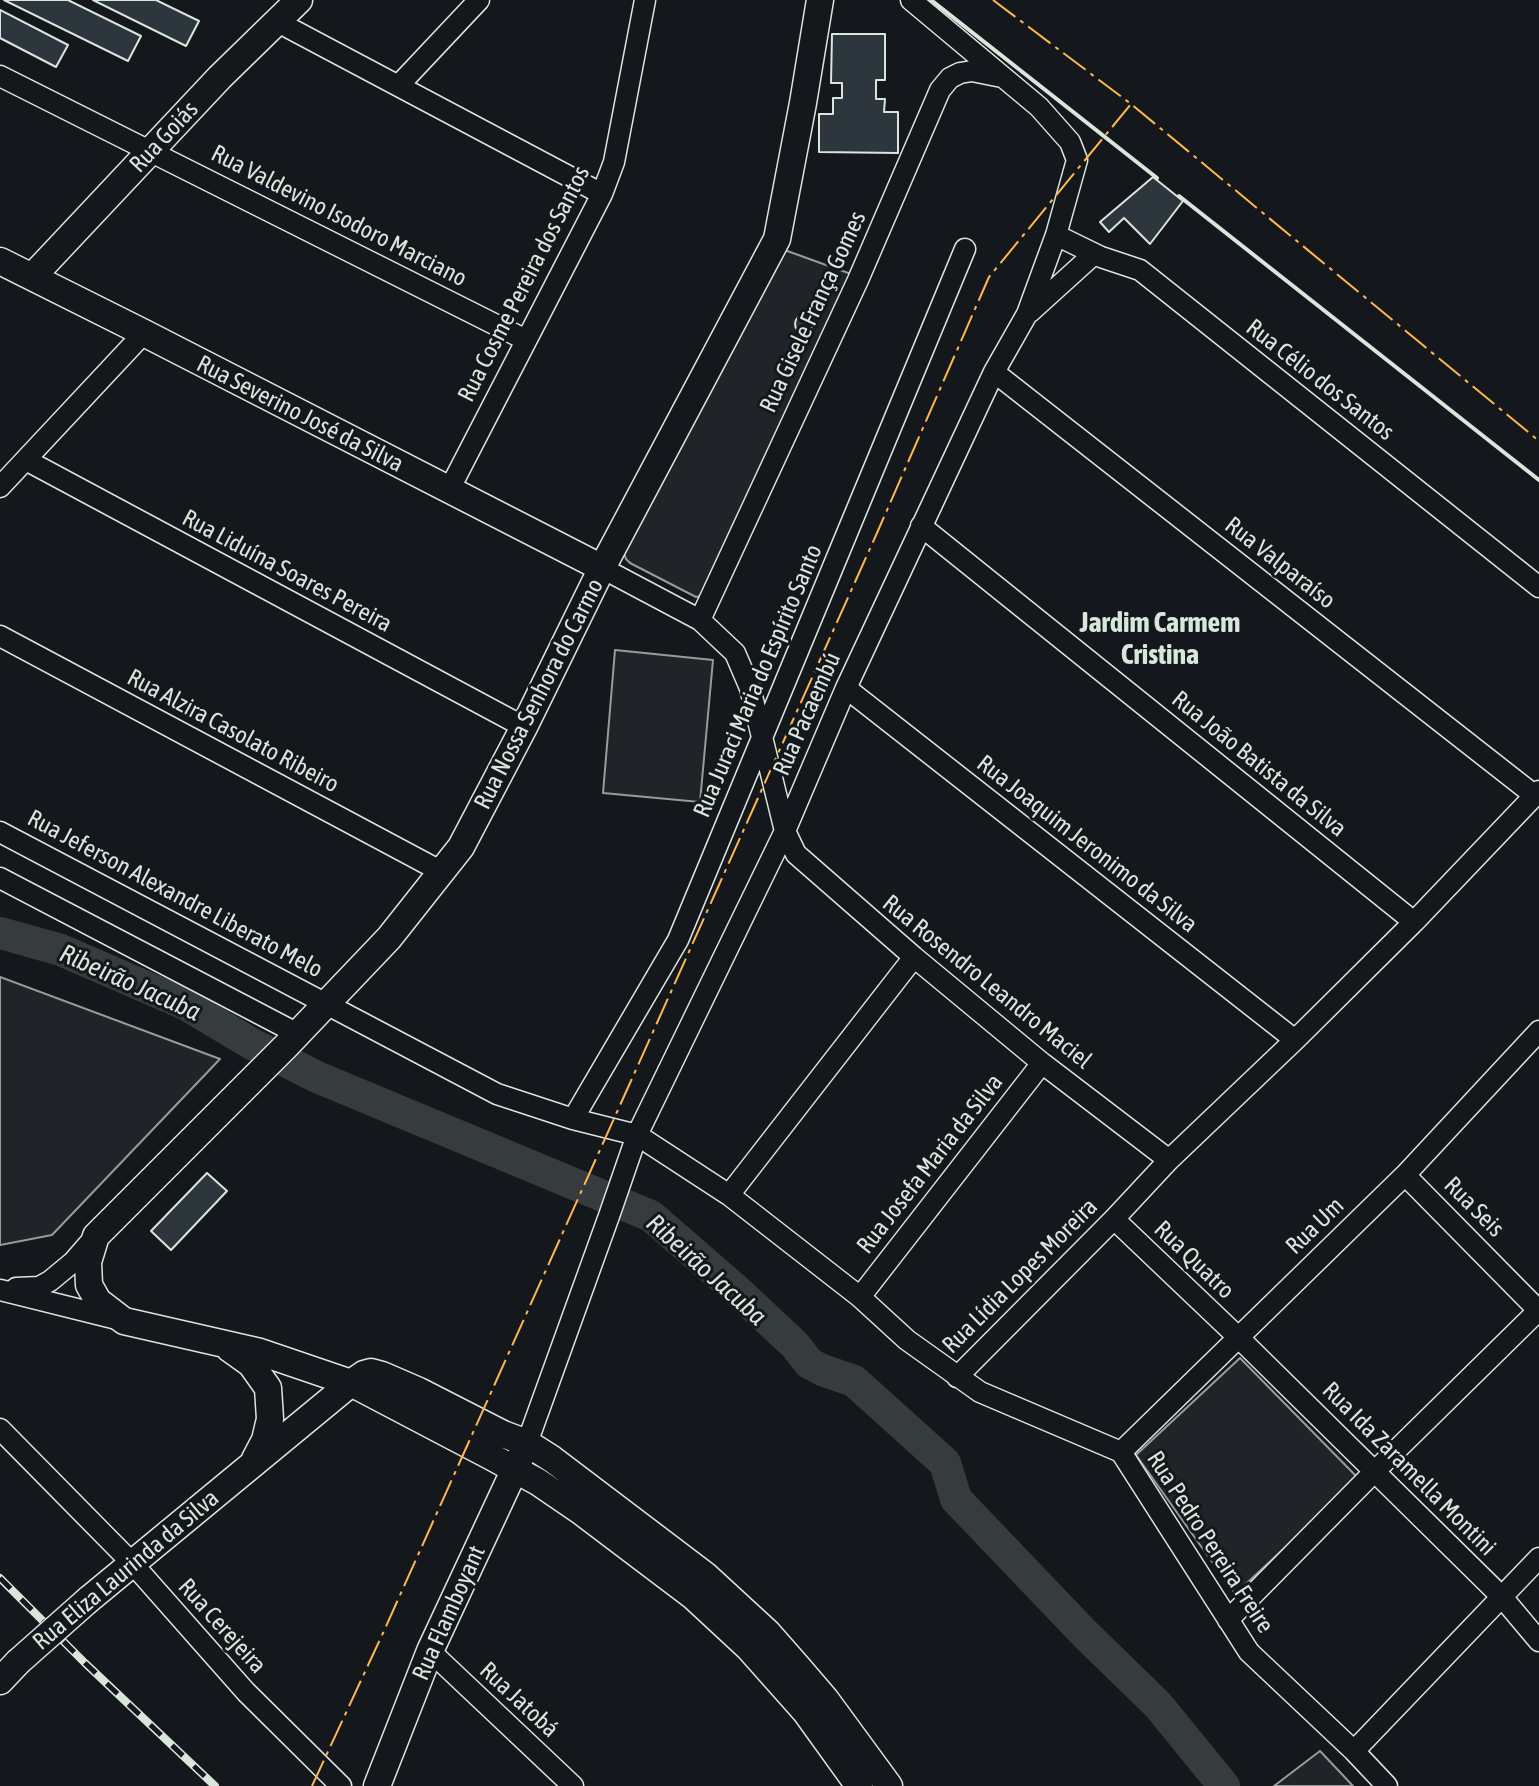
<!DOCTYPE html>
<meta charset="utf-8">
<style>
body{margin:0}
canvas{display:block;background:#14181c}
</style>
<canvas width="1539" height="1786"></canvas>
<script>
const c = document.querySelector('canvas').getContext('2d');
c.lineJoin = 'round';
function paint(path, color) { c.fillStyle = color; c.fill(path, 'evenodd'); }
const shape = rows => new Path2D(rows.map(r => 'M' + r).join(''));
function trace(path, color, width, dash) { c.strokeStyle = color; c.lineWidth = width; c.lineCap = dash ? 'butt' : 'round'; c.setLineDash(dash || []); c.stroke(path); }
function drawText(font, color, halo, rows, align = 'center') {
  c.font = font + ' "Asap Condensed",sans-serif'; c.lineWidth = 6; c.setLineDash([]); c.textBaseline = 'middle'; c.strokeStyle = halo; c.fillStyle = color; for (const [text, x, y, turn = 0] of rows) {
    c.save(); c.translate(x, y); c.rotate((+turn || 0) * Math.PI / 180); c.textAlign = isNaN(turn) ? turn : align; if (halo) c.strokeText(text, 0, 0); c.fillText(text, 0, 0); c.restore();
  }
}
const green = shape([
 [779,248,851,274,701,596,696,597,630,563,626,559,624,553,779,248],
 [615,650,713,660,700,802,603,793,615,650],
 [0,977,220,1059,52,1235,0,1245,0,977],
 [1240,1358,1359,1479,1235,1594,1136,1455,1240,1358],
 [1320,1751,1353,1786,1274,1786,1320,1751]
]);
const river = shape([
 [0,933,61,950,185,1004,252,1044,317,1077,651,1216,735,1289,795,1345,809,1363,822,1370,854,1381,945,1463,956,1499,1084,1633,1158,1705,1224,1786]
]);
const building = shape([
 [4,0,68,0,141,36,128,61,4,0],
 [93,0,156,0,199,21,186,46,93,0],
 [0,10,68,45,56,67,0,38,0,10],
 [832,34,885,34,885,80,876,80,876,99,885,99,884,112,898,112,898,153,819,152,819,114,833,114,833,98,842,98,842,83,831,83,832,34],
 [1153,177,1183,201,1150,244,1124,218,1109,232,1100,222,1153,177],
 '795 324a9 9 0 1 1 18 0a9 9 0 1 1-18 0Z',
 [207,1173,227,1191,171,1250,151,1231,207,1173]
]);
const minor = shape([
 [276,21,602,194],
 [0,76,526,340],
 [399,85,479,0],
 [1056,235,1101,257,1140,270,1539,587],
 [1030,312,1094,254],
 [994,372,1534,795],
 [26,460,524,727],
 [0,487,144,333],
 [449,490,602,194,614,162,645,0],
 [921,526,1414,922],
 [602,568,700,620,735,653,750,688,785,831,796,854,914,957,1042,1063,1169,1160],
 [700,620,858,280,940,90,950,78,960,73,972,71,1002,77],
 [0,636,442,872],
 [846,688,1295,1040],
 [0,832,497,1094,573,1119,637,1135,729,1195,860,1297,907,1340,980,1392,1121,1452,1249,1652,1354,1751,1387,1786],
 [0,878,298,1034],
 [573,1119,678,940,965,249],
 [1405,1175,1539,1311],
 [729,1195,914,957],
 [1114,1219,1239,1338,1502,1597,1539,1641],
 [16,1288,39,1287,50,1281,73,1262,93,1239],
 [0,1290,117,1319],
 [860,1297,1042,1063],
 [957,1377,1114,1219,1169,1160,1295,1040,1414,922,1539,791],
 [0,1429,132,1563,246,1692,341,1786],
 [527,1443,609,1216,637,1135,785,831,846,688,994,372,1027,314,1056,235,1077,160,1070,142,1039,107,911,0],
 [1121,1452,1405,1175,1539,1031],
 [1228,1620,1375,1471,1539,1310],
 [430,1651,573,1786],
 [1354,1751,1539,1558]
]);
const major = shape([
 [820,0,803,103,777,239,602,568,524,727,461,847,389,938,287,1045,96,1236,88,1262,89,1285,98,1301,124,1321,260,1352,351,1383,490,1456,538,1482,579,1510,694,1597,749,1648,805,1711,859,1786],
 [0,261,144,333,602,568],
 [32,277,220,77,299,0],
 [230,1349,251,1364,268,1388,270,1419,265,1440,255,1459],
 [88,1600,351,1383,364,1374,371,1372,382,1375,419,1391,503,1434,527,1443,552,1459,705,1575,768,1633,797,1666,826,1700,889,1786],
 [0,1681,18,1662],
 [377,1786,430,1651,521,1456]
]);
const rail = shape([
 [0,1578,85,1663,215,1786]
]);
const majorBridge = shape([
 [18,1662,88,1600]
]);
const wall = shape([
 [931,0,1157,178],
 [1179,196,1539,480]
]);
const power = shape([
 [993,0,1131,104,1539,441],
 [312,1786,383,1633,877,533,989,277,1131,104]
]);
const streetNames = [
 ["Rua Goiás",164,137,-47],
 ["Rua Valdevino Isodoro Marciano",339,216,27],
 ["Rua Cosme Pereira dos Santos",524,284,-63],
 ["Rua Gisele França Gomes",813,312,-65],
 ["Rua Célio dos Santos",1320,380,38],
 ["Rua Severino José da Silva",300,414,27],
 ["Rua Valparaíso",1280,563,38],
 ["Rua Liduína Soares Pereira",287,571,28],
 ["Rua Juraci Maria do Espírito Santo",758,681,-67],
 ["Rua Nossa Senhora do Carmo",539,694,-63],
 ["Rua Pacaembú",807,714,-66],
 ["Rua Alzira Casolato Ribeiro",233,731,28],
 ["Rua João Batista da Silva",1259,764,39],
 ["Rua Joaquim Jeronimo da Silva",1087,844,38],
 ["Rua Jeferson Alexandre Liberato Melo",175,894,28],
 ["Rua Rosendro Leandro Maciel",987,982,39],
 ["Rua Josefa Maria da Silva",930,1164,-52],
 ["Rua Seis",1474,1207,45],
 ["Rua Um",1315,1226,-44],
 ["Rua Quatro",1194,1260,44],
 ["Rua Lídia Lopes Moreira",1020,1276,-45],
 ["Rua Ida Zaramella Montini",1409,1469,45],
 ["Rua Pedro Pereira Freire",1210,1542,57],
 ["Rua Eliza Laurinda da Silva",126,1570,-40],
 ["Rua Flamboyant",449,1613,-66],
 ["Rua Cerejeira",222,1626,48],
 ["Rua Jatobá",519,1700,43]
];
const waterNames = [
 ["Ribeirão Jacuba",130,983,24],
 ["Ribeirão Jacuba",706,1270,42]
];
const quarterNames = [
 ["Jardim Carmem",1160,623],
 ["Cristina",1160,655]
];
paint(green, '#202428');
trace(green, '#939e99', 2);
trace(river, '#363b3e', 32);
paint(building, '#2c363c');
trace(building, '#d8e6dc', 2);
trace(minor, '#d8e6dc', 23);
trace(major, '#d8e6dc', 29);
trace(minor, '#14181c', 20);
trace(major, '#14181c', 26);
trace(rail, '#d8e6dc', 8);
trace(rail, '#14181c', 5, [15]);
trace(majorBridge, '#d8e6dc', 29, []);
trace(majorBridge, '#14181c', 26);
trace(wall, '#d8e6dc', 4);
trace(power, '#ffb74d', 2, [28, 6, 4, 6]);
drawText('24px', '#d8e6dc', '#14181c', streetNames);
drawText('italic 26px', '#d8e6dc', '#14181c', waterNames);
drawText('bold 28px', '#d8e6dc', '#14181c', quarterNames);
</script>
